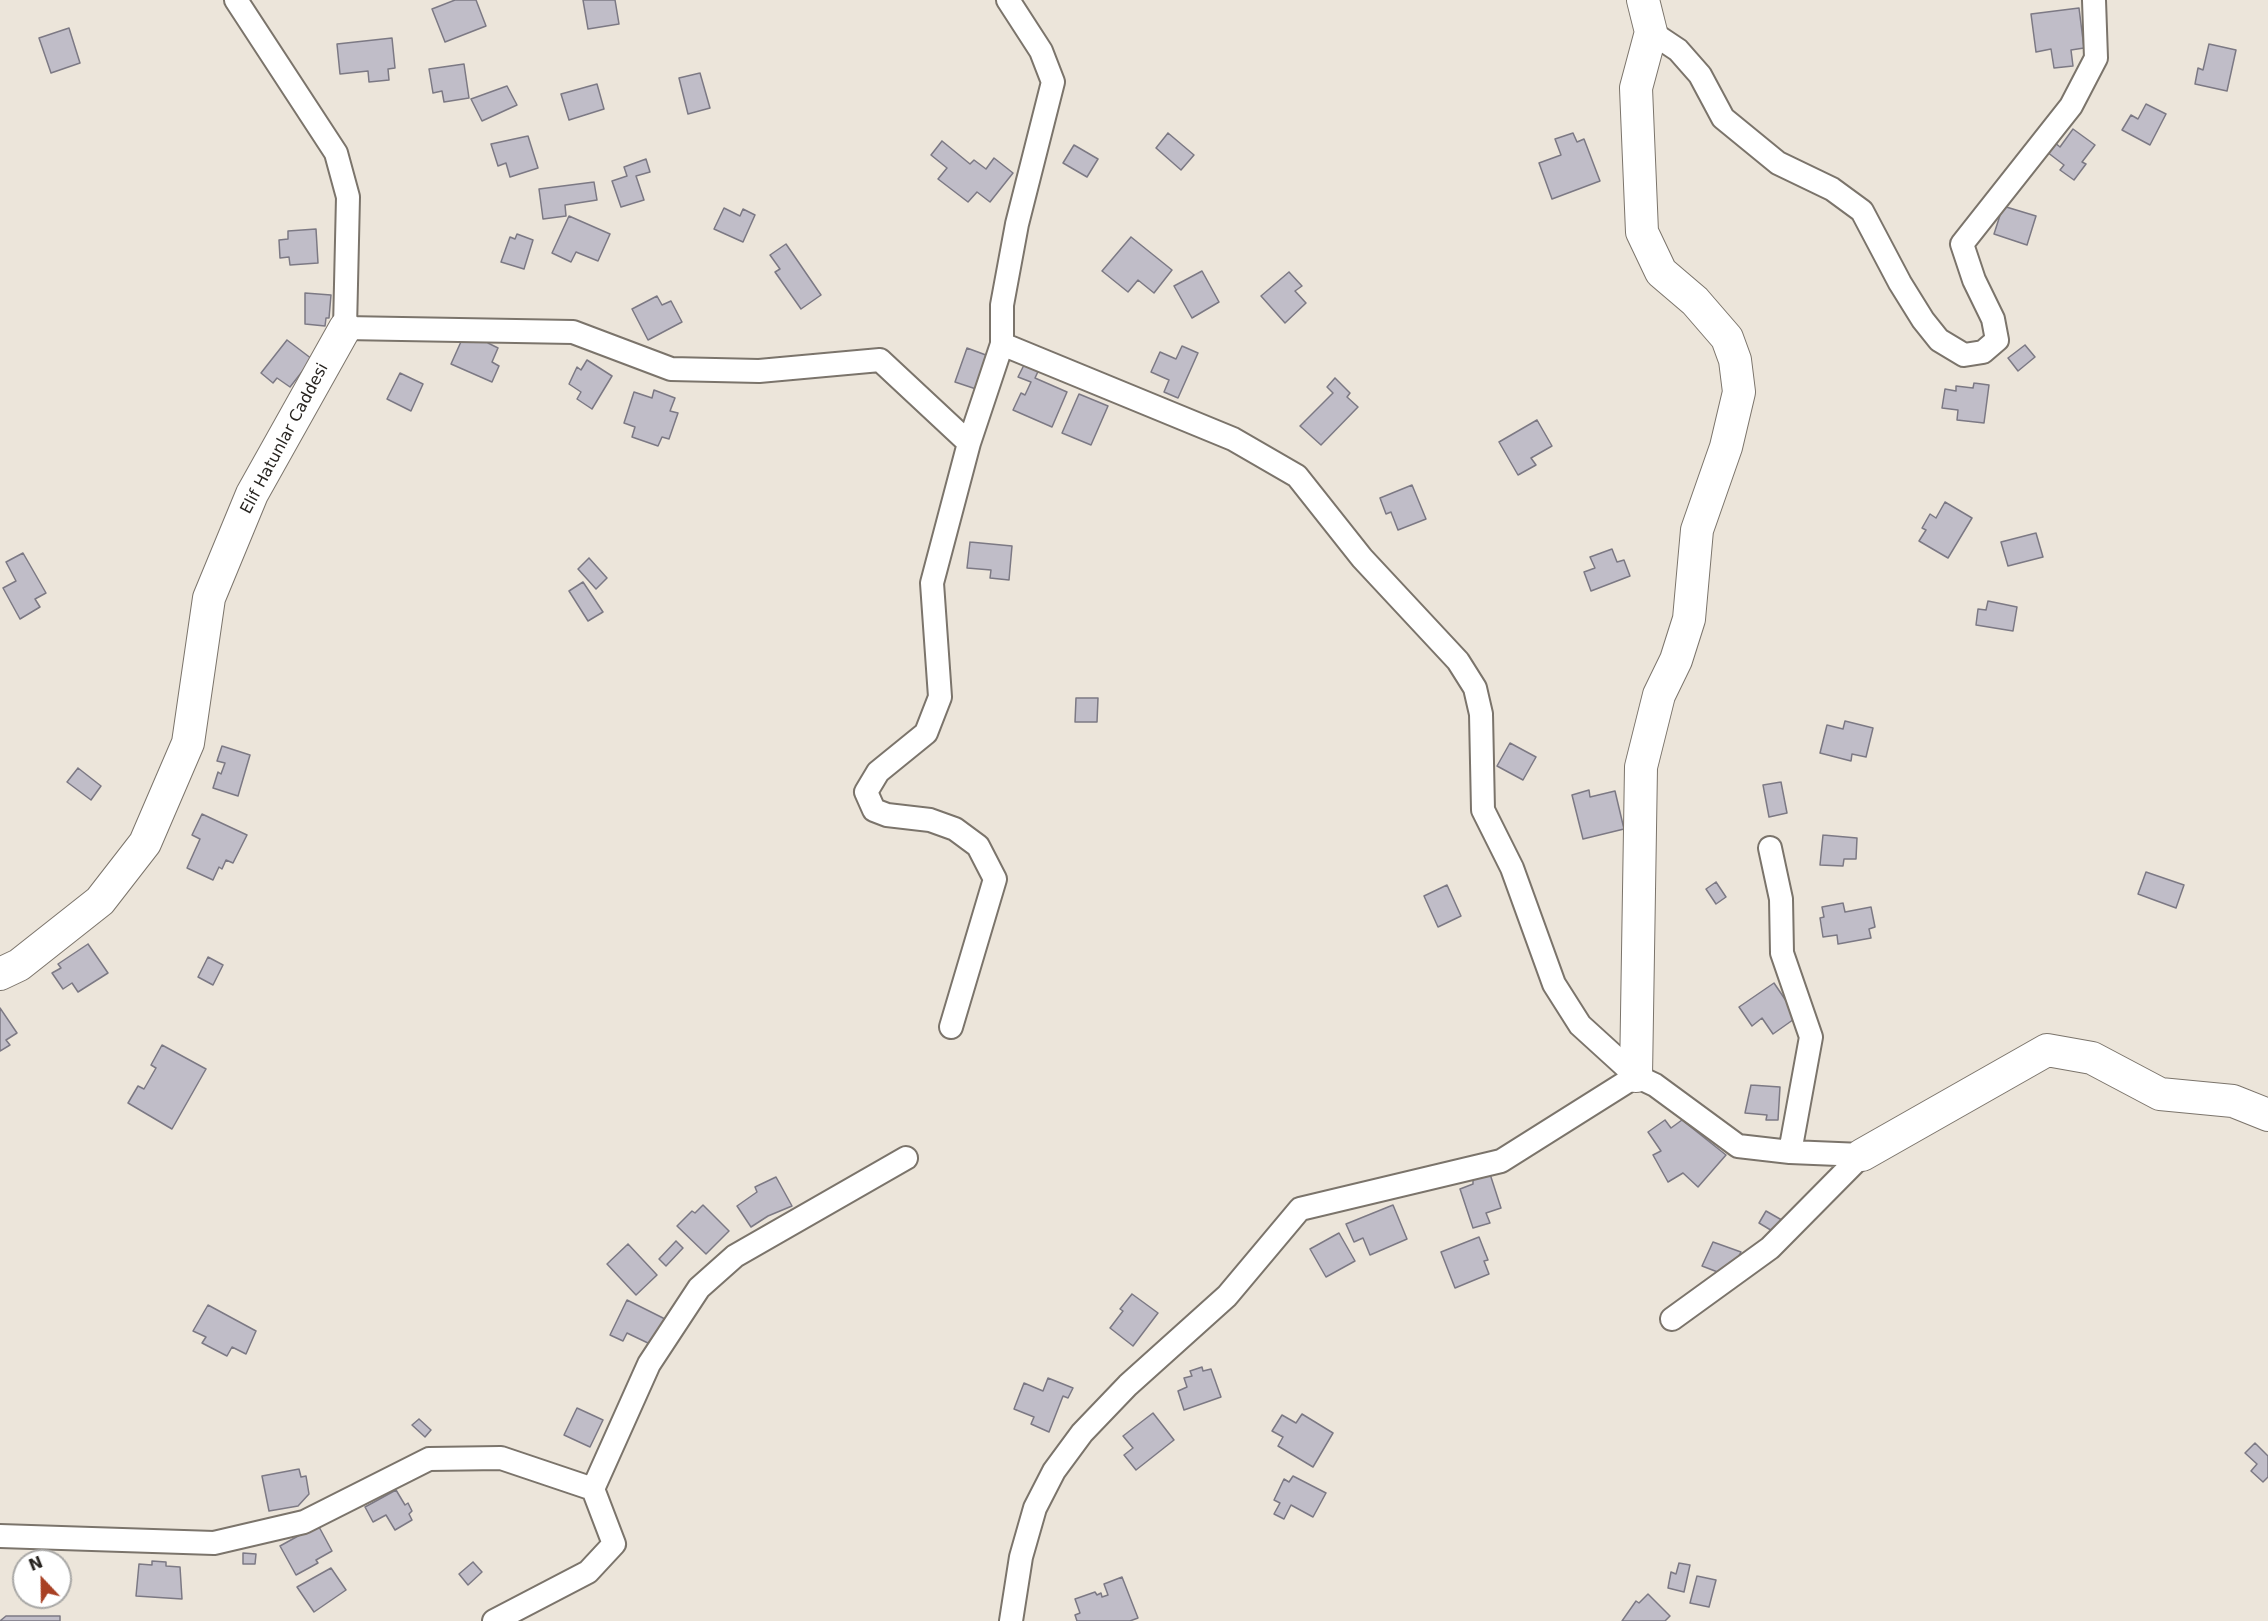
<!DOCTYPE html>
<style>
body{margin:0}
#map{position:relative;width:2268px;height:1621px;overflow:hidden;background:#ece5da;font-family:"DejaVu Sans",sans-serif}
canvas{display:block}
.north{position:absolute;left:12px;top:1549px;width:60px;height:60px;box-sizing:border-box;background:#fff;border:2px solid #a9a8a6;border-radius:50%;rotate:338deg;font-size:16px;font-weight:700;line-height:24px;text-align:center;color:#282521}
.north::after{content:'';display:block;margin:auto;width:21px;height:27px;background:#a84023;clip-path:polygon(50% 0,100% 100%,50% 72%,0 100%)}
</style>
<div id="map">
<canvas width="2268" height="1621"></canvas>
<div class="north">N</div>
</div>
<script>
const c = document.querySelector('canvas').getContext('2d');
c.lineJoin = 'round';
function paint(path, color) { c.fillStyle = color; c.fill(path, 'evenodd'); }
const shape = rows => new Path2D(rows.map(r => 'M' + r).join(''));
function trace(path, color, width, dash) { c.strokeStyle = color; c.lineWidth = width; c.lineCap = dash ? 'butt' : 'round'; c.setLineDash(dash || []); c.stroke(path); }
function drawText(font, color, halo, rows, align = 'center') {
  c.font = font + ' "DejaVu Sans",sans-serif'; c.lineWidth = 5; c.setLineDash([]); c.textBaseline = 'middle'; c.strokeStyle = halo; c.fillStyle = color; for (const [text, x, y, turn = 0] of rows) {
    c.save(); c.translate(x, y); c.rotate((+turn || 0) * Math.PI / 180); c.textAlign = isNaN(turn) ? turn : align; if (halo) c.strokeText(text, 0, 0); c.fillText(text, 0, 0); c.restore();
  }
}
const building = shape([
 [455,0,476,0,486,26,445,42,432,9,455,0],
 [583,0,615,0,619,24,588,29,583,0],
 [2079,8,2084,48,2071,50,2073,66,2054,68,2051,49,2036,52,2031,14,2079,8],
 [69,28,80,63,51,73,39,38,69,28],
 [392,38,395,68,388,69,389,80,369,82,368,71,340,74,337,44,392,38],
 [2209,44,2236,50,2227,91,2195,84,2198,68,2203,70,2209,44],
 [464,64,469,98,444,102,442,91,433,93,429,69,464,64],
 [700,73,710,108,688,114,679,78,700,73],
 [597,84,604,109,569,120,561,94,597,84],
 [507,86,517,105,482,121,471,99,507,86],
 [2146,104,2166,114,2150,145,2122,130,2131,115,2138,119,2146,104],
 [2073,129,2095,145,2082,162,2086,164,2074,180,2060,170,2064,165,2047,152,2054,142,2060,147,2073,129],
 [1168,133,1194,155,1181,170,1156,148,1168,133],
 [1573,133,1577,142,1584,139,1600,181,1552,199,1539,163,1561,155,1555,139,1573,133],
 [528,136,538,168,510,177,506,163,498,166,491,144,528,136],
 [942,141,970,164,974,160,986,169,994,158,1013,173,990,202,977,192,968,202,938,179,947,168,931,155,942,141],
 [1074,145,1098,159,1087,177,1063,163,1074,145],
 [646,159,650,172,636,176,644,200,621,207,612,181,627,176,624,167,646,159],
 [594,182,597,200,565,205,566,216,543,219,539,189,594,182],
 [2003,206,2036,216,2027,245,1994,234,2003,206],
 [724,208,740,216,743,209,755,215,743,242,714,229,724,208],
 [569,216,610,234,598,261,576,252,571,262,552,253,569,216],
 [316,229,318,263,290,265,289,257,280,258,279,240,288,239,288,231,316,229],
 [517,234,533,240,524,269,501,262,510,237,515,239,517,234],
 [1131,237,1172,270,1154,293,1138,280,1128,292,1102,271,1131,237],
 [786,244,821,295,801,309,775,272,780,269,770,255,786,244],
 [1202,271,1219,302,1192,318,1174,286,1202,271],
 [1289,272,1302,286,1295,291,1306,303,1285,323,1261,296,1289,272],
 [305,293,331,295,329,318,326,318,325,326,305,324,305,293],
 [657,296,662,305,671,301,682,322,648,340,632,309,657,296],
 [464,335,490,339,488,343,498,348,492,362,499,366,492,382,451,364,464,335],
 [287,340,312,359,290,387,277,378,273,383,261,373,287,340],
 [2025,345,2035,357,2018,371,2008,358,2025,345],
 [1182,346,1198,353,1178,398,1164,392,1169,380,1151,372,1160,352,1176,359,1182,346],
 [967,348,994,358,982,391,955,382,967,348],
 [1027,359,1041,365,1035,378,1067,392,1052,427,1013,410,1021,393,1025,395,1031,382,1018,377,1027,359],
 [587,360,612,376,592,409,577,399,581,392,569,384,577,367,581,370,587,360],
 [400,373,423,384,411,411,387,399,400,373],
 [1335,378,1350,393,1347,397,1358,407,1321,445,1300,426,1333,393,1327,387,1335,378],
 [1974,383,1989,385,1984,423,1957,420,1958,410,1942,408,1945,389,1956,391,1956,386,1973,388,1974,383],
 [654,390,675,398,670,411,678,413,669,439,662,437,658,446,632,437,635,427,624,423,634,392,652,398,654,390],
 [1079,394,1108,406,1091,445,1062,433,1079,394],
 [1537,420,1552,446,1531,458,1536,465,1518,475,1499,442,1537,420],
 [1412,485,1426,519,1398,530,1391,512,1386,514,1380,498,1412,485],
 [1945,502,1972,518,1948,558,1919,541,1926,530,1922,528,1930,514,1936,518,1945,502],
 [2036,533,2043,557,2008,566,2001,542,2036,533],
 [970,542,1012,546,1009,580,990,578,991,570,967,568,970,542],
 [1612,549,1617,562,1624,560,1630,576,1591,591,1584,572,1595,568,1590,557,1612,549],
 [23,553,46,593,35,599,40,607,20,619,3,588,16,581,6,562,23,553],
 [589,558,607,578,596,589,578,569,589,558],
 [583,582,603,612,588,621,569,591,583,582],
 [1988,601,2017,607,2013,631,1976,625,1978,609,1986,610,1988,601],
 [1076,698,1098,698,1097,722,1075,722,1076,698],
 [1845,721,1873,728,1866,757,1852,754,1851,761,1820,753,1827,725,1843,729,1845,721],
 [1510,743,1536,757,1523,780,1497,766,1510,743],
 [222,746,250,755,238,796,213,788,218,772,221,774,225,763,217,761,222,746],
 [78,768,101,786,91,800,67,782,78,768],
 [1781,782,1787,813,1769,817,1763,785,1781,782],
 [1589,790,1590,797,1615,791,1624,829,1583,839,1572,795,1589,790],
 [202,814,247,835,233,863,226,860,222,869,219,867,213,880,187,868,200,839,192,835,202,814],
 [1823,835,1857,838,1856,859,1844,859,1843,866,1820,865,1823,835],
 [2146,872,2184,885,2176,908,2138,894,2146,872],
 [1716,882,1726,897,1716,904,1706,889,1716,882],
 [1447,885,1461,916,1438,927,1424,896,1447,885],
 [1843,903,1845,912,1871,907,1875,927,1869,929,1871,938,1838,944,1837,935,1823,937,1820,918,1824,917,1822,907,1843,903],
 [88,944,108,973,78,992,72,983,63,989,52,973,61,968,58,964,88,944],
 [208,957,223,965,213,985,198,977,208,957],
 [1774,983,1797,1017,1773,1034,1762,1018,1752,1026,1739,1007,1774,983],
 [0,1008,17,1033,6,1040,10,1045,0,1051,0,1008],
 [162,1045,206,1069,172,1129,128,1103,138,1086,144,1089,156,1068,151,1065,162,1045],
 [1751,1085,1780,1087,1778,1120,1766,1120,1767,1115,1745,1113,1751,1085],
 [1665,1120,1671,1128,1682,1120,1726,1155,1698,1187,1683,1173,1668,1182,1653,1155,1661,1151,1648,1132,1665,1120],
 [1490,1174,1501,1208,1486,1213,1490,1223,1473,1228,1460,1189,1473,1184,1473,1179,1490,1174],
 [776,1177,792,1206,768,1216,751,1227,737,1206,757,1192,755,1187,776,1177],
 [703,1205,729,1231,706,1254,677,1226,692,1211,695,1213,703,1205],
 [1393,1205,1407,1239,1370,1255,1363,1238,1354,1242,1346,1224,1393,1205],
 [1766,1211,1787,1223,1779,1235,1759,1223,1766,1211],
 [1339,1233,1355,1261,1326,1277,1310,1249,1339,1233],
 [1479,1237,1488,1260,1484,1261,1489,1274,1455,1288,1441,1252,1479,1237],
 [676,1241,683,1248,666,1266,659,1259,676,1241],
 [1713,1242,1741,1252,1728,1276,1702,1266,1713,1242],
 [628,1244,657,1275,636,1295,607,1264,628,1244],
 [1132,1294,1158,1313,1133,1346,1110,1328,1123,1311,1120,1309,1132,1294],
 [627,1300,669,1321,650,1344,627,1333,623,1341,610,1335,627,1300],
 [208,1305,256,1331,246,1354,232,1347,227,1356,202,1343,206,1337,193,1331,208,1305],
 [1202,1367,1203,1371,1211,1369,1221,1397,1184,1410,1178,1391,1187,1387,1184,1378,1192,1376,1190,1371,1202,1367],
 [1048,1378,1073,1388,1068,1398,1063,1396,1049,1432,1031,1424,1034,1417,1014,1409,1024,1383,1043,1391,1048,1378],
 [577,1408,603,1420,590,1447,564,1435,577,1408],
 [1153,1413,1174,1440,1136,1470,1124,1455,1133,1448,1123,1436,1153,1413],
 [1302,1414,1333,1433,1313,1467,1278,1446,1283,1437,1272,1431,1282,1415,1296,1423,1302,1414],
 [419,1419,431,1430,425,1437,412,1425,419,1419],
 [2255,1443,2268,1456,2268,1477,2263,1482,2251,1471,2257,1464,2245,1453,2255,1443],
 [299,1469,301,1477,306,1476,309,1494,298,1506,269,1511,262,1476,299,1469],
 [1293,1476,1326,1493,1313,1517,1291,1505,1284,1519,1274,1514,1280,1503,1274,1500,1284,1479,1289,1482,1293,1476],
 [396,1490,405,1505,408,1503,412,1511,409,1514,412,1520,395,1530,386,1515,373,1522,365,1507,396,1490],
 [318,1525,332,1551,316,1560,318,1563,296,1575,280,1546,318,1525],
 [243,1553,256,1554,255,1564,243,1564,243,1553],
 [152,1561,166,1562,166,1566,180,1567,182,1599,136,1596,139,1564,152,1565,152,1561],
 [473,1562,482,1572,468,1585,459,1574,473,1562],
 [1679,1563,1690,1565,1684,1592,1668,1588,1671,1572,1676,1574,1679,1563],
 [331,1568,346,1590,314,1612,297,1587,331,1568],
 [1697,1576,1716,1580,1709,1607,1690,1603,1697,1576],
 [1122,1577,1138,1618,1130,1621,1077,1621,1075,1615,1080,1613,1075,1599,1095,1592,1097,1595,1101,1593,1102,1597,1108,1595,1104,1584,1122,1577],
 [1648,1594,1670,1616,1665,1621,1622,1621,1636,1601,1639,1603,1648,1594],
 [6,1616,60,1616,60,1621,0,1621,6,1616]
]);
const street = shape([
 [236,0,336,153,348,197,345,328,573,332,671,369,759,371,880,360,969,443],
 [1651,32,1678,50,1700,75,1723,118,1778,163,1832,189,1862,211,1900,283,1923,320,1939,340,1964,355,1983,352,1997,340,1993,319,1974,280,1962,244,2071,106,2096,58,2094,0],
 [1002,344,1233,439,1297,476,1362,558,1458,661,1475,688,1481,714,1483,810,1512,868,1554,984,1580,1025,1636,1076,1655,1085,1738,1146,1790,1152,1862,1155],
 [1770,848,1781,899,1782,953,1811,1037,1790,1152],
 [951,1027,995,879,978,846,955,829,930,820,887,815,874,810,866,792,878,772,926,733,940,697,932,583,969,443,1002,344,1002,305,1017,224,1053,82,1041,51,1008,0],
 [1672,1319,1770,1248,1862,1155],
 [0,1536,214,1543,304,1522,429,1459,501,1458,593,1489],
 [494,1621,588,1572,614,1544,593,1489,649,1364,699,1288,735,1256,906,1158],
 [1011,1621,1021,1557,1035,1508,1054,1471,1082,1433,1128,1385,1227,1296,1300,1209,1501,1161,1636,1076]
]);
const secondary = shape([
 [0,974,19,965,100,901,145,843,188,743,209,598,252,494,345,328],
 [1636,1076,1641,767,1659,695,1676,660,1689,619,1697,530,1726,447,1739,392,1735,360,1727,338,1695,301,1661,272,1642,232,1636,88,1651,32,1643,0],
 [1862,1155,2047,1050,2092,1058,2160,1094,2233,1101,2268,1115]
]);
const streetNames = [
 ["Elif Hatunlar Caddesi",285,439,-62]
];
paint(building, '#c0bdc8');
trace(building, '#7c7984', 1.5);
trace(street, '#7b746b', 26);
trace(secondary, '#7b746b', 34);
trace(street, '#fff', 22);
trace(secondary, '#fff', 32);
drawText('16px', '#282521', '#fff', streetNames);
</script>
